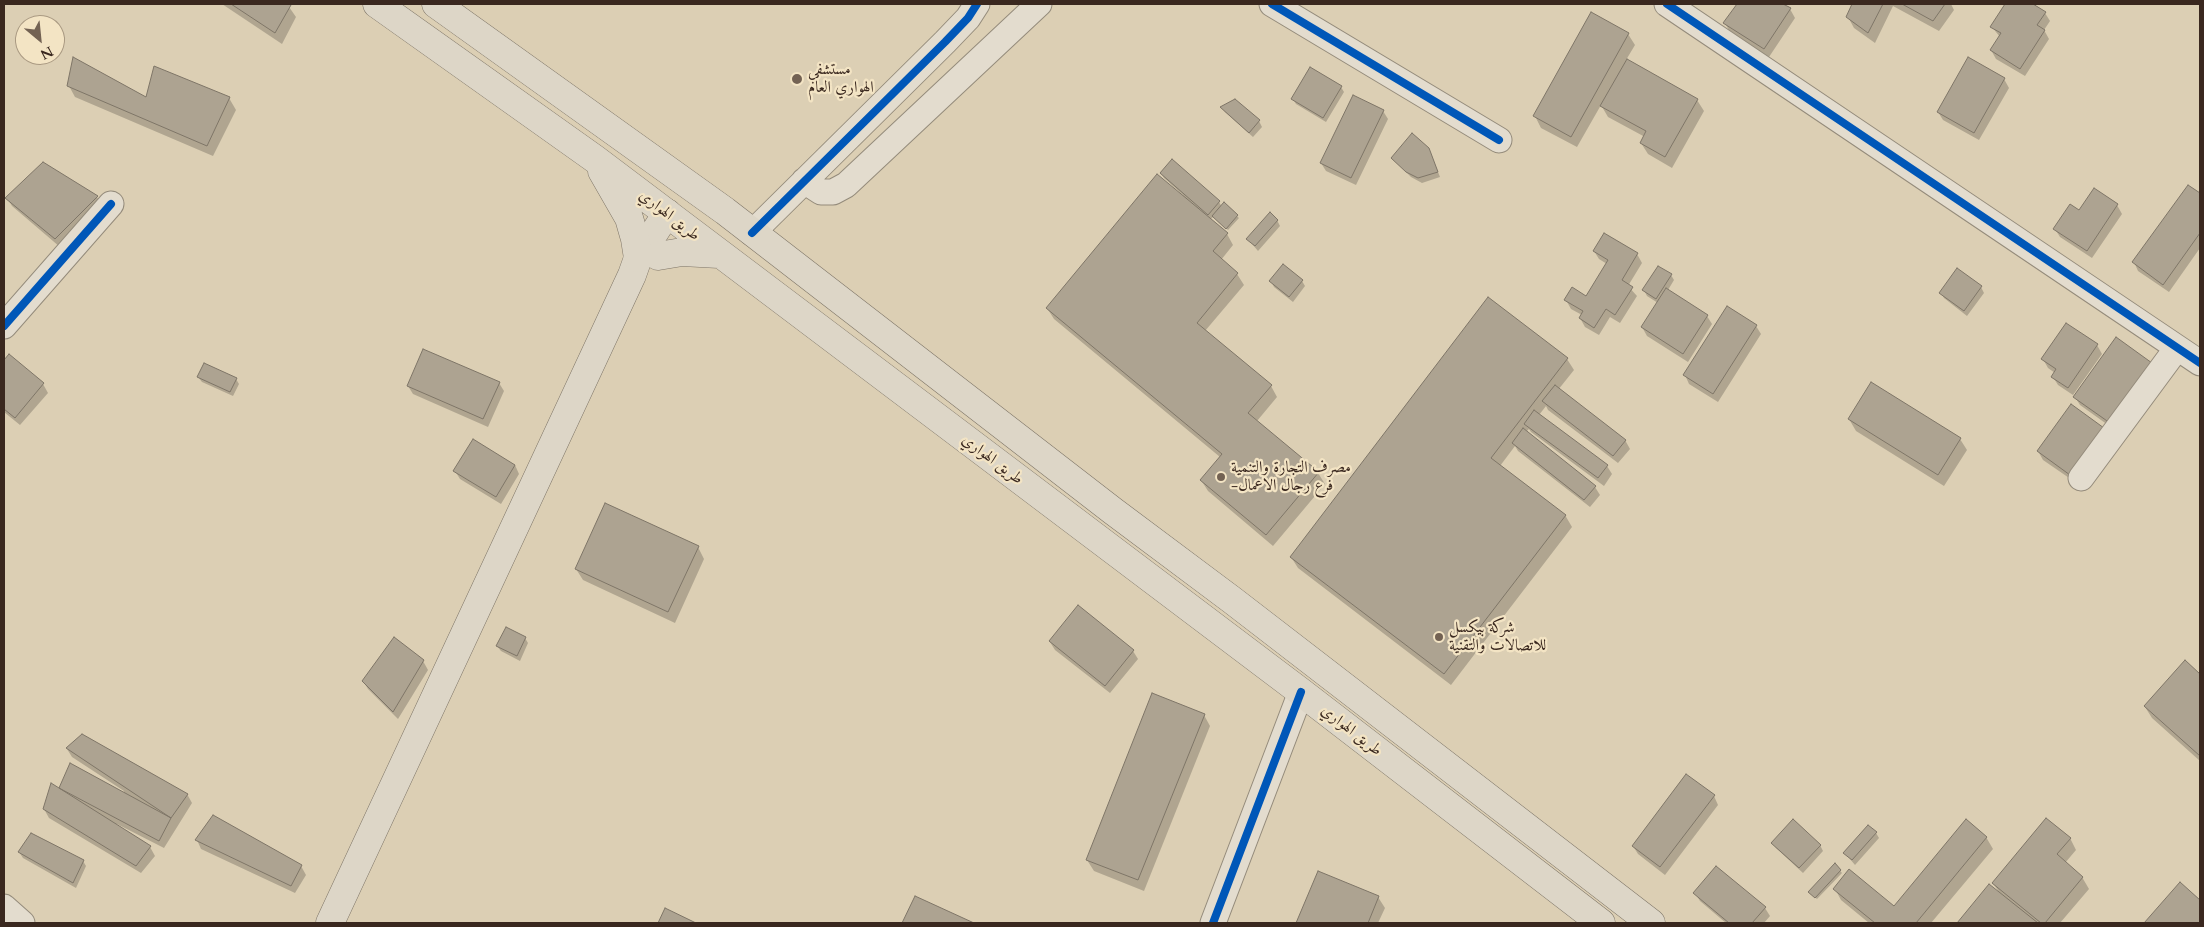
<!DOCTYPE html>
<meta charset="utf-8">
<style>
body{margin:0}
#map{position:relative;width:2204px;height:927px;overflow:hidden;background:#dccfb4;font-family:Cardo,serif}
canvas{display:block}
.frame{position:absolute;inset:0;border:5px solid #3a281f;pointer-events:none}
.north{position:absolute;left:15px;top:15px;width:50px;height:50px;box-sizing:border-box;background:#f3e4c4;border:1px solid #a99982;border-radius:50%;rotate:152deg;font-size:14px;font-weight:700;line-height:20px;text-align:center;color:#3a281f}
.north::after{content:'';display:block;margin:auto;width:18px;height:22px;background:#736253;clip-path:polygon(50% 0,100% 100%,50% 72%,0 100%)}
</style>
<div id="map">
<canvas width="2204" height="927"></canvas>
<div class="frame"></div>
<div class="north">N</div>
</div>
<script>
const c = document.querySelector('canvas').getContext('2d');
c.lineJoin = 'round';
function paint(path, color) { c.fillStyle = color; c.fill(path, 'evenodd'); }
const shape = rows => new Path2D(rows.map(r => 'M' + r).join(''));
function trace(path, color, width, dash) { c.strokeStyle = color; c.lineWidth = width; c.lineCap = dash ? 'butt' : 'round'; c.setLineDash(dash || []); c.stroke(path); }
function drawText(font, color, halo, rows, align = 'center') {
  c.font = font + ' Cardo,Amiri,serif'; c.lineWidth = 4.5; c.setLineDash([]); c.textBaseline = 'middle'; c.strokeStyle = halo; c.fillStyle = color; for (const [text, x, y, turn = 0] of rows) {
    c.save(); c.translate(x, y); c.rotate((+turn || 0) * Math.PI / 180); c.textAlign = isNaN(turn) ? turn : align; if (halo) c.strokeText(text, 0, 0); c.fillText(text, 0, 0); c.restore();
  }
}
const shadow = shape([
 [222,4,287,4,296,17,282,44],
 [1738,4,1780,4,1790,9,1795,18,1769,57,1730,32,1725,23],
 [1854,4,1951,4,1954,10,1939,31,1893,6,1875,43,1854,28,1848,17],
 [2006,4,2030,4,2045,13,2050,21,2044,30,2049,39,2025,76,1996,59,1991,50,2000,37,1992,27],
 [1628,34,1635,45,1626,60,1697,100,1704,111,1672,168,1648,154,1641,143,1645,137,1608,117,1601,105,1577,147,1541,128,1535,116],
 [1968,59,2004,79,2009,88,1979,140,1943,120,1938,112],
 [69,86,147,99,229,98,236,110,213,156,75,97],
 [1341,87,1344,92,1326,122,1296,104,1293,99],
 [1222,107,1259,121,1262,127,1253,137,1225,112],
 [1383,111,1388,119,1356,185,1326,171,1321,163],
 [1429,149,1440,177,1422,183,1411,177,1392,158],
 [1161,173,1219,202,1222,207,1224,204,1239,218,1228,230,1214,216,1210,220,1227,234,1233,245,1221,260,1237,274,1244,285,1205,331,1271,386,1277,397,1257,421,1318,473,1325,484,1273,546,1208,491,1201,480,1220,457,1054,319,1047,308,1183,195,1164,178],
 [2188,186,2200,195,2200,248,2169,292,2138,271,2134,262],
 [2094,190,2117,205,2122,214,2092,258,2060,237,2055,229,2079,212],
 [97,197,102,205,60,247,12,206,7,198],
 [1277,220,1280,226,1258,251,1248,239],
 [1605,234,1637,254,1642,263,1628,286,1637,296,1620,323,1610,317,1599,335,1585,327,1580,318,1582,315,1571,309,1566,300,1586,297,1607,264,1599,259,1594,251],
 [1958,270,1981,287,1984,293,1967,316,1944,298,1941,293],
 [1671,275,1674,280,1668,290,1707,316,1712,324,1688,362,1647,336,1642,327,1658,303,1647,296,1644,290],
 [1271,281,1302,281,1305,286,1293,302,1274,287],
 [1756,326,1761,334,1718,402,1689,384,1685,375],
 [2116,339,2115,430,2080,405,2075,397],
 [2097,345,2102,354,2073,395,2058,385,2053,377,2055,373,2048,368,2043,359],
 [9,356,43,384,48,393,20,425,4,412,4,362],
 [1567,359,1574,370,1558,390,1625,440,1630,449,1618,463,1548,410,1546,406,1539,415,1607,466,1612,474,1604,486,1531,432,1529,429,1526,432,1595,487,1600,495,1590,507,1518,451,1515,446,1500,466,1565,515,1572,527,1451,685,1298,568,1291,557],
 [198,377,236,379,239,384,233,396,202,382],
 [499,383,504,391,488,427,413,394,408,386],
 [2071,406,2075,482,2043,460,2038,451],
 [1849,419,1960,439,1967,450,1944,486,1856,431],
 [515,465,519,474,501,504,460,479,455,471],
 [698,547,704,559,675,623,583,580,576,569],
 [525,638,528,643,520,661,501,651,497,646],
 [1050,642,1133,651,1138,659,1110,693,1055,650],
 [423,661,428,670,398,719,368,689,363,681],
 [2185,662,2200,676,2200,761,2152,718,2145,707],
 [1204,715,1210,726,1144,891,1094,871,1087,860],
 [67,749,187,794,192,803,164,848,117,824,116,825,150,847,155,856,141,873,49,818,44,809,59,790,71,765,123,793,124,791,72,757],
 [1714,796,1718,805,1665,875,1638,854,1633,846],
 [1876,833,1879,838,1855,865,1845,853],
 [1986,837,1993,849,1931,923,1869,923,1841,900,1835,889,1895,908],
 [2070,838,2076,850,2065,863,2082,877,2089,889,2060,923,1958,923,1989,886,2001,895,1993,883],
 [197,840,301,866,306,875,295,893,201,849],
 [1773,843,1820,845,1823,851,1803,873,1776,848],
 [19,852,83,861,86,866,76,888,23,858],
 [1835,865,1842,873,1817,899,1811,894],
 [1319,873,1378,897,1385,908,1378,923,1298,923],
 [2180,884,2200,901,2200,923,2146,923],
 [1695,893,1765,908,1770,916,1764,923,1726,923,1700,901],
 [916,897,971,923,904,923]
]);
const building = shape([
 [231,4,289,4,291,5,275,33,231,4],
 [1737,4,1783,4,1791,8,1764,49,1723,23,1737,4],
 [1852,4,1883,4,1868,33,1846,17,1852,4],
 [1902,4,1945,4,1933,21,1902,4],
 [2005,4,2033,4,2046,12,2037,25,2045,30,2020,69,1990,50,2001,33,1990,27,2005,4],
 [1591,12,1629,33,1571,137,1533,116,1591,12],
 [73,57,146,97,154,66,230,97,207,146,67,86,73,57],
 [1968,57,2005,78,1974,133,1937,112,1968,57],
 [1627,59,1698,99,1665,157,1640,143,1646,131,1600,106,1627,59],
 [1310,67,1342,86,1323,118,1291,99,1310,67],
 [1353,95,1384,110,1351,178,1320,163,1353,95],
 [1235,99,1260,120,1249,133,1220,107,1235,99],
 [1412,133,1429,148,1438,172,1418,178,1406,172,1391,158,1412,133],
 [1172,159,1220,201,1208,215,1160,173,1172,159],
 [43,162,98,196,55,239,5,198,43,162],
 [1157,174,1228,233,1213,251,1238,273,1197,323,1272,385,1248,413,1319,472,1266,535,1200,480,1222,454,1046,308,1157,174],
 [2188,185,2200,193,2200,233,2163,285,2132,262,2188,185],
 [2094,188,2118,204,2087,251,2053,229,2070,204,2079,210,2094,188],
 [1224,202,1238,215,1226,229,1212,216,1224,202],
 [1270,212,1278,220,1255,246,1246,239,1270,212],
 [1604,233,1638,253,1622,280,1633,287,1615,315,1606,309,1594,328,1579,318,1583,311,1564,300,1572,287,1586,296,1608,260,1593,251,1604,233],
 [1283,264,1303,280,1289,297,1269,281,1283,264],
 [1658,266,1672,274,1656,299,1642,290,1658,266],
 [1957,268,1982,286,1964,311,1939,293,1957,268],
 [1666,288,1708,315,1683,354,1641,327,1666,288],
 [1488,297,1568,358,1491,458,1566,515,1444,674,1290,557,1488,297],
 [1727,306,1757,325,1713,394,1683,375,1727,306],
 [2066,323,2098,344,2068,388,2051,377,2056,369,2041,359,2066,323],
 [2116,337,2152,363,2110,423,2073,397,2116,337],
 [423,349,500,382,483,419,407,386,423,349],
 [9,354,44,383,15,418,4,409,4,360,9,354],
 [204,363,237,378,230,392,197,377,204,363],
 [1871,382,1961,438,1938,475,1848,419,1871,382],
 [1555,385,1626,440,1613,456,1542,401,1555,385],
 [2071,404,2104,428,2070,475,2037,451,2071,404],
 [1534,410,1608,465,1598,478,1524,424,1534,410],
 [1523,428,1596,486,1584,500,1512,443,1523,428],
 [473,439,515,465,496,497,453,471,473,439],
 [605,503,699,546,668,612,575,569,605,503],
 [1078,605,1134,650,1105,686,1049,641,1078,605],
 [506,627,526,637,517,656,496,646,506,627],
 [394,637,424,660,393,712,362,681,394,637],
 [2185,660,2200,674,2200,756,2144,706,2185,660],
 [1152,693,1205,714,1138,880,1086,860,1152,693],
 [82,734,188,794,171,818,66,748,82,734],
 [70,763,171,818,159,841,59,788,70,763],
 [1686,774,1715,795,1660,867,1632,846,1686,774],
 [51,783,59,788,151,846,136,866,43,809,51,783],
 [213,815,302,865,291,886,195,840,213,815],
 [2046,818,2071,838,2057,854,2083,877,2045,923,2041,923,1992,883,2046,818],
 [1793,819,1821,845,1799,868,1771,843,1793,819],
 [1966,819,1987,837,1916,923,1875,923,1833,889,1849,869,1894,906,1966,819],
 [1868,825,1877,832,1852,860,1843,853,1868,825],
 [31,833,84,860,73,883,18,852,31,833],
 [1835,863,1841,870,1815,898,1808,892,1835,863],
 [1716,866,1766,907,1752,923,1729,923,1693,893,1716,866],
 [1318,871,1379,896,1368,923,1296,923,1318,871],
 [2180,882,2200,900,2200,923,2144,923,2180,882],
 [1989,884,2038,923,1957,923,1989,884],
 [915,896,974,923,902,923,915,896],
 [665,908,696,923,658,923,665,908]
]);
const minor = shape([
 [1272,4,1499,140],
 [1667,4,2200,363],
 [804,181,821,192,833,192,846,185,1039,4],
 [752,233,945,42,968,18,977,4],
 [4,326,111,204],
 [2081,478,2177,348],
 [4,907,22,923],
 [1213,923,1301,692]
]);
const major = shape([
 [330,923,632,275,638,258,667,213]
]);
const highway = shape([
 [377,4,595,159,1301,692,1601,923],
 [436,4,725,211,1113,511,1232,600,1651,923],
 [602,171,629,218,635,239,638,258],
 [658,256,682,252,719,254]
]);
const cycleway = shape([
 [1272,4,1499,140],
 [1667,4,2200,363],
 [752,233,945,42,968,18,977,4],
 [4,326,111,204],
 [1213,923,1301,692]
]);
const markers = [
 [797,79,6,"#736253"],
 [1221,477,5,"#736253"],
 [1439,637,5,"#736253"]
];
const poiNames = [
 ["مستشفي",808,70],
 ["الهواري العام",808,88],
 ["مصرف التجارة والتنمية",1231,468],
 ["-فرع رجال الاعمال",1231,486],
 ["شركة بيكسل",1449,628],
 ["للاتصالات والتقنية",1449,646]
];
const streetNames = [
 ["طريق الهواري",669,216,38],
 ["طريق الهواري",992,460,37],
 ["طريق الهواري",1351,731,38]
];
paint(shadow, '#0003');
paint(building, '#ada391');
trace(building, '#7e7567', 1);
trace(minor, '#948b7b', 27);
trace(major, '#7e7567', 29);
trace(highway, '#7e7567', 29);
trace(minor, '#e3dcce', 25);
trace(major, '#ddd6c7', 28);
trace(highway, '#ddd6c7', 28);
trace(cycleway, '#0057b8', 8);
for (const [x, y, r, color] of markers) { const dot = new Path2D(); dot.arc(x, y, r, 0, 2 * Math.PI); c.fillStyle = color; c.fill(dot); trace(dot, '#f3e4c4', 2); }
drawText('16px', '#3a281f', '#f3e4c4', poiNames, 'left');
drawText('16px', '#3a281f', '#f3e4c4', streetNames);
</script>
